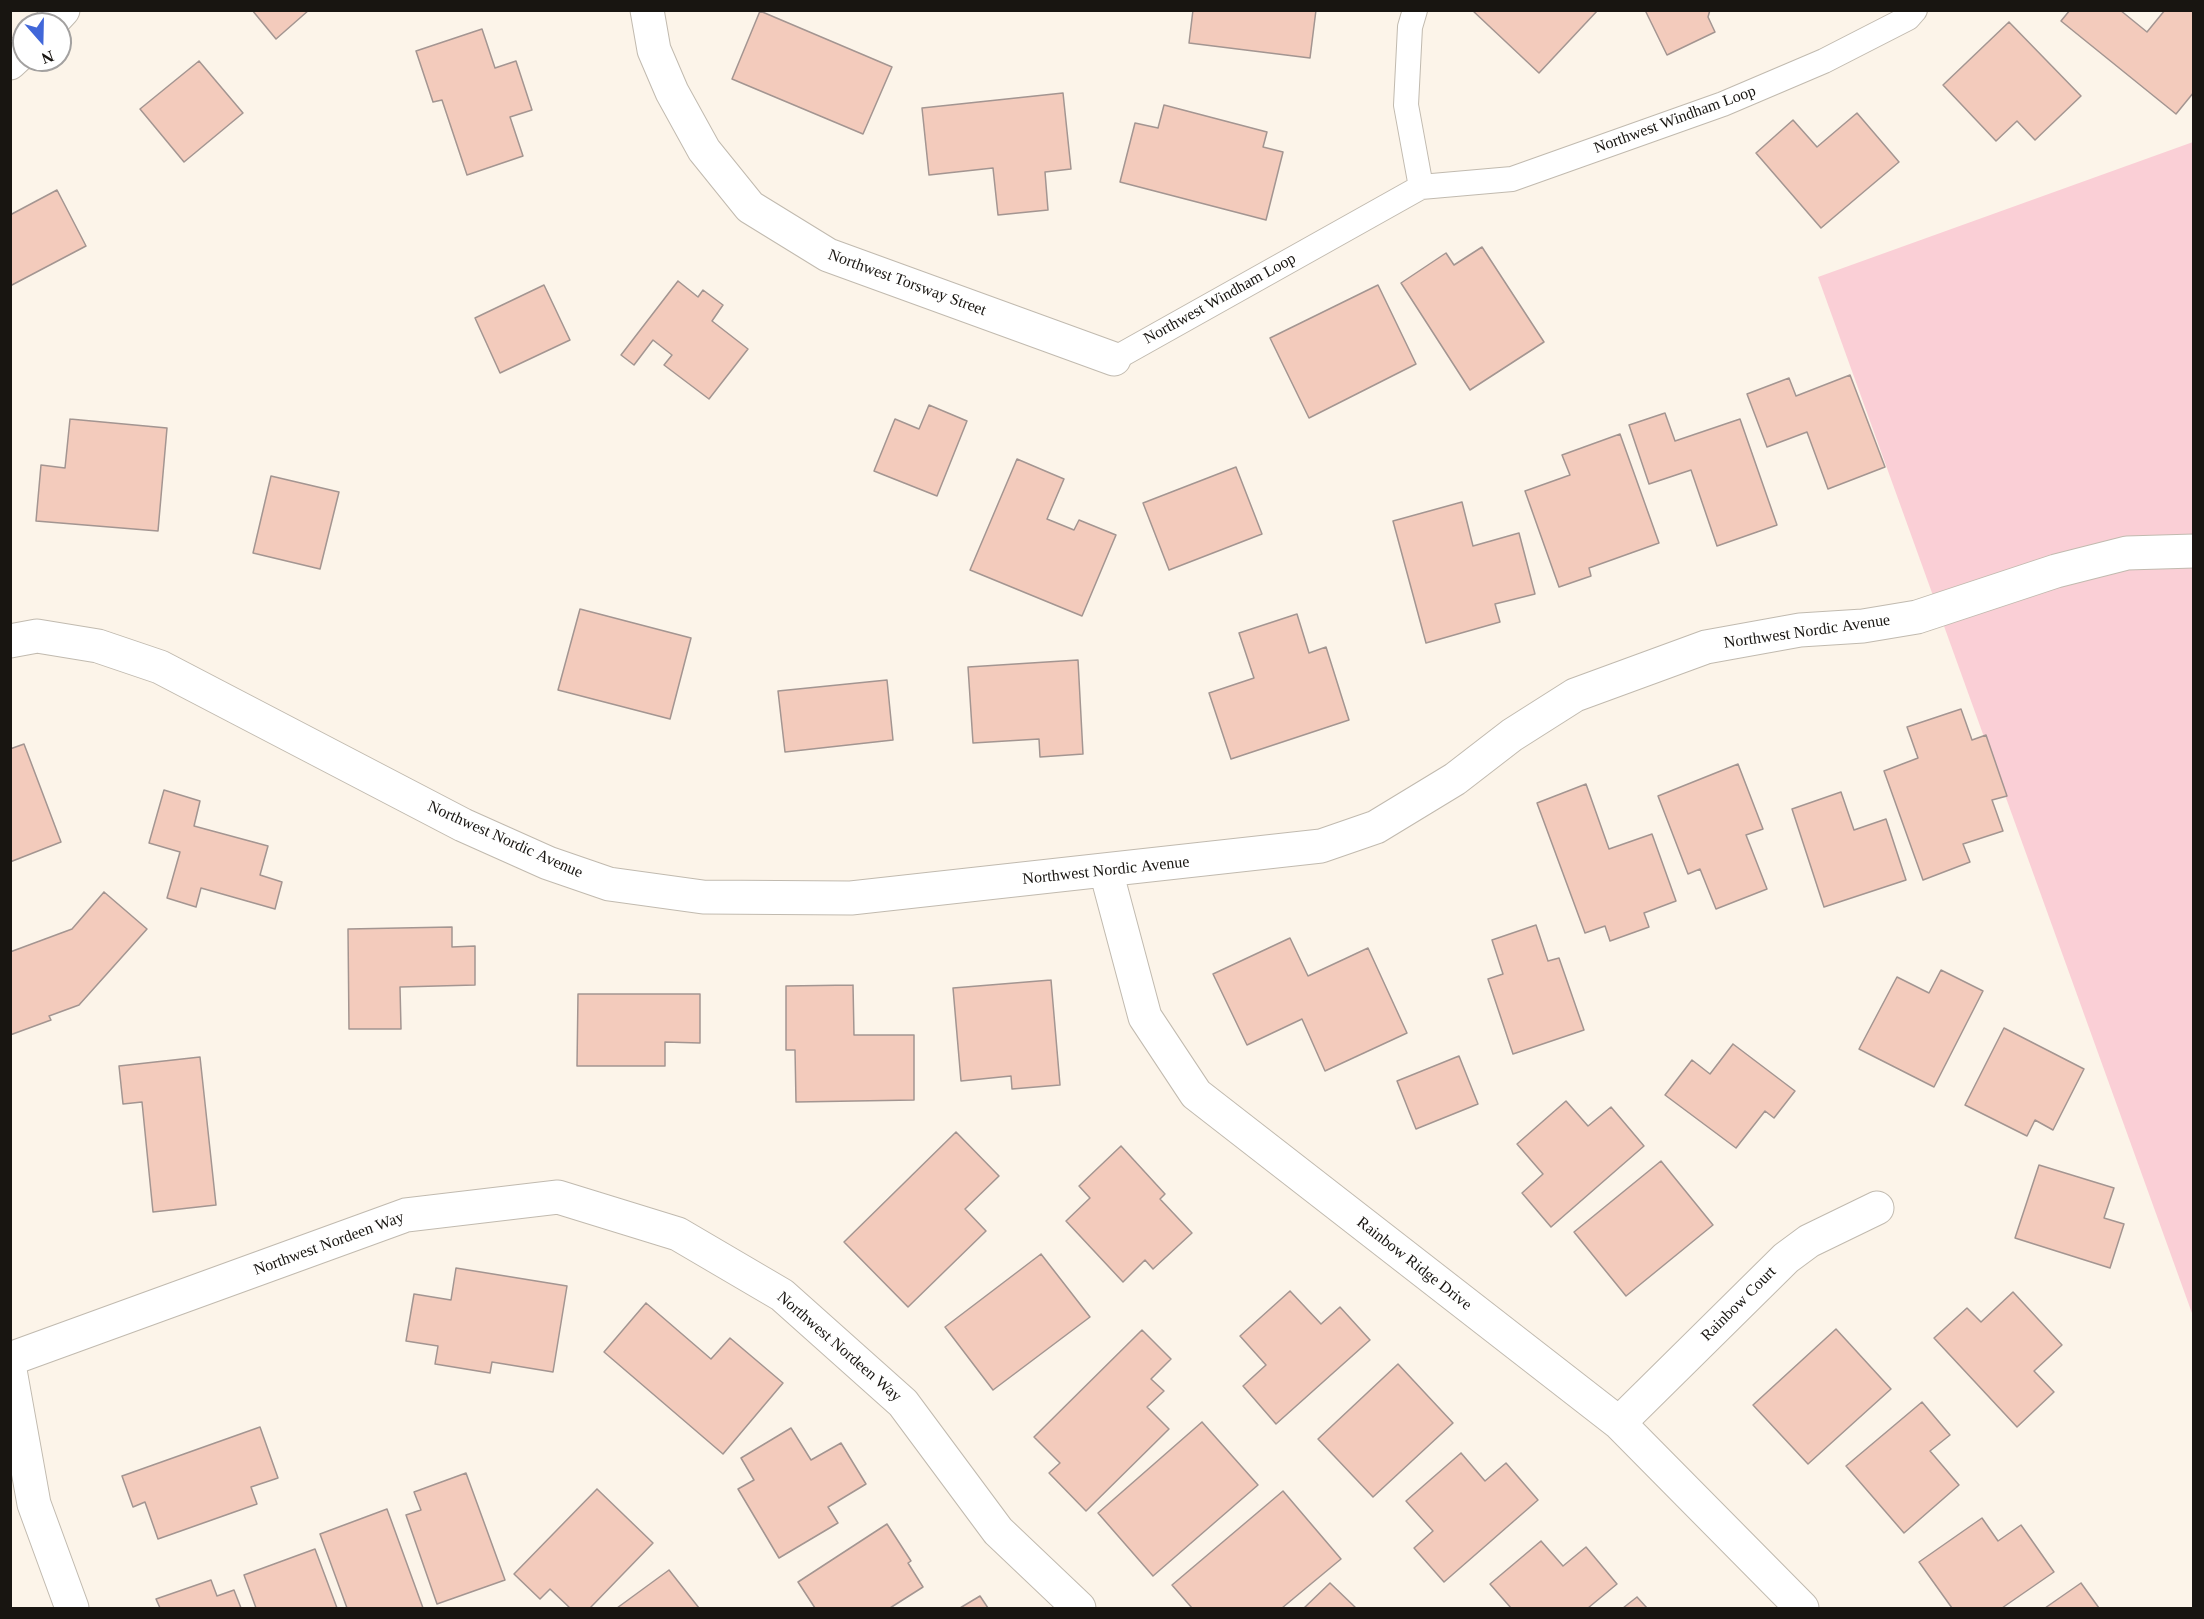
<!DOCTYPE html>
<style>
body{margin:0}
#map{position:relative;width:2204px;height:1619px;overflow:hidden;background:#fcf4e9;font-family:Georgia,serif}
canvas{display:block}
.frame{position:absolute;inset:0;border:12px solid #181511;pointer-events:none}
.north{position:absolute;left:12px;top:12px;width:60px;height:60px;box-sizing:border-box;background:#fff;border:2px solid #a3a1a0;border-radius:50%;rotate:160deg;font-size:16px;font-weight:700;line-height:24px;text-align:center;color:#181511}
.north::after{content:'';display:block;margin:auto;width:21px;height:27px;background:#4167d9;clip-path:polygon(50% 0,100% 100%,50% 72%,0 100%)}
</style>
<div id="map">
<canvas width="2204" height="1619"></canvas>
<div class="frame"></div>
<div class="north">N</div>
</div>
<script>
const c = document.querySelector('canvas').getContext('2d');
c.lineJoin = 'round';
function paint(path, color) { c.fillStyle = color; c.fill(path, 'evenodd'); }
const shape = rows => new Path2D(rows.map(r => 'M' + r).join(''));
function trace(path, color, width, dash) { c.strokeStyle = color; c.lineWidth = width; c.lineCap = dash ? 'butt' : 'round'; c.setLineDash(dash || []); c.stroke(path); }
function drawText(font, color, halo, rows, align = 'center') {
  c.font = font + ' Georgia,serif'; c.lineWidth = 4.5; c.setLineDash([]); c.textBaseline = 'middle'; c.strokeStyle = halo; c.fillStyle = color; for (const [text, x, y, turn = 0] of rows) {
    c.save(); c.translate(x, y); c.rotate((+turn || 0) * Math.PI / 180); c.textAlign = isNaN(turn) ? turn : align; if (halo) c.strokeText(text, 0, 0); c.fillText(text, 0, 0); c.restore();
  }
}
const green = shape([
 [2193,142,2193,1316,1818,277]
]);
const building = shape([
 [252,10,309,10,276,39,252,10],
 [1193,10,1316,10,1310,58,1189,43,1193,10],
 [1472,10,1598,10,1539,73,1472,10],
 [1645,10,1710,10,1708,17,1715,32,1667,55,1645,10],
 [2070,10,2120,10,2147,32,2165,10,2194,10,2194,92,2176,114,2061,21,2070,10],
 [760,11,892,67,863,134,732,79,760,11],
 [2009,22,2081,96,2035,140,2017,121,1996,141,1943,85,2009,22],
 [482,29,495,68,516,61,532,110,510,117,523,156,467,175,442,100,433,102,416,51,482,29],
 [199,61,243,113,184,162,140,109,199,61],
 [1063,93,1071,169,1045,172,1048,210,998,215,993,168,929,175,922,108,1063,93],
 [1164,105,1267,132,1263,147,1283,152,1266,220,1120,182,1135,123,1158,128,1164,105],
 [1857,113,1899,162,1821,228,1756,153,1793,120,1817,147,1857,113],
 [57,190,86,246,10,286,10,215,57,190],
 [1482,247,1544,342,1470,390,1401,283,1446,253,1454,265,1482,247],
 [678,281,698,297,703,290,723,305,712,321,748,349,709,399,664,365,672,355,653,340,634,365,621,355,678,281],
 [544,285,570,340,500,373,475,318,544,285],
 [1378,285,1416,364,1309,418,1270,338,1378,285],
 [1850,375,1885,467,1828,489,1807,432,1767,447,1747,394,1789,378,1796,396,1850,375],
 [929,405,967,421,937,496,874,471,895,419,919,429,929,405],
 [1665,413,1675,441,1740,419,1777,525,1717,546,1691,470,1649,484,1629,425,1665,413],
 [70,419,167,428,158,531,36,521,41,465,65,468,70,419],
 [1620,434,1659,543,1589,568,1591,576,1559,587,1525,491,1570,475,1562,455,1620,434],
 [1017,459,1064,479,1047,519,1074,530,1079,520,1116,535,1082,616,970,570,1017,459],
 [1236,467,1262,534,1169,570,1143,503,1236,467],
 [271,476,339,492,320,569,253,553,271,476],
 [1462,502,1473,546,1519,533,1535,594,1495,604,1500,622,1426,643,1393,521,1462,502],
 [580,609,691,638,670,719,558,690,580,609],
 [1297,614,1309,653,1326,647,1349,720,1231,759,1209,693,1254,678,1239,633,1297,614],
 [1078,660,1083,754,1040,757,1039,739,973,743,968,667,1078,660],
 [887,680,893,740,785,752,778,691,887,680],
 [1961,709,1972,740,1986,735,2007,796,1992,800,2003,831,1963,844,1970,862,1923,880,1884,771,1918,758,1907,727,1961,709],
 [24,744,61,842,10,862,10,749,24,744],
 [1738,764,1763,829,1746,835,1767,889,1716,909,1700,869,1688,874,1658,796,1738,764],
 [1586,784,1609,849,1652,834,1676,901,1644,913,1649,927,1610,941,1605,926,1585,933,1537,803,1586,784],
 [164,790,200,801,194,826,268,846,260,875,282,882,275,909,201,888,196,907,167,898,180,852,149,843,164,790],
 [1841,792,1854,830,1886,819,1906,880,1824,907,1792,809,1841,792],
 [104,892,147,929,79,1005,49,1016,51,1020,10,1035,10,952,72,929,104,892],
 [1536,925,1548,961,1559,958,1584,1030,1513,1054,1488,979,1503,974,1492,940,1536,925],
 [452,927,452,947,475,946,475,985,400,987,401,1029,349,1029,348,929,452,927],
 [1290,938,1308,976,1368,948,1407,1033,1325,1071,1302,1019,1247,1045,1213,974,1290,938],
 [1941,970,1983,991,1934,1087,1859,1049,1897,977,1929,993,1941,970],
 [1051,980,1060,1085,1012,1089,1011,1076,961,1081,953,988,1051,980],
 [853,985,854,1035,914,1035,914,1100,796,1102,795,1050,786,1050,786,986,853,985],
 [578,994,700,994,700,1043,665,1042,665,1066,577,1066,578,994],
 [2004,1028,2084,1069,2053,1130,2035,1120,2027,1136,1965,1105,2004,1028],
 [1733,1044,1795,1091,1774,1118,1765,1111,1736,1148,1665,1095,1692,1060,1710,1074,1733,1044],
 [1459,1056,1478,1104,1416,1129,1397,1081,1459,1056],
 [200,1057,216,1205,153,1212,142,1102,123,1104,119,1066,200,1057],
 [1566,1101,1588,1126,1611,1107,1644,1146,1551,1227,1522,1193,1543,1174,1517,1144,1566,1101],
 [956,1132,999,1176,965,1209,986,1231,908,1307,844,1242,956,1132],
 [1121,1146,1165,1194,1160,1199,1192,1233,1153,1269,1145,1260,1123,1282,1066,1221,1090,1198,1079,1186,1121,1146],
 [1661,1161,1713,1225,1626,1296,1574,1232,1661,1161],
 [2039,1165,2114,1188,2104,1218,2124,1224,2110,1268,2015,1238,2039,1165],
 [1041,1254,1090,1317,993,1390,945,1327,1041,1254],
 [456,1268,567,1286,553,1372,492,1362,490,1373,435,1364,438,1346,406,1341,414,1294,451,1300,456,1268],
 [1290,1291,1321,1324,1340,1307,1370,1340,1276,1424,1243,1386,1266,1365,1240,1336,1290,1291],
 [2013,1292,2062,1345,2034,1371,2054,1392,2017,1427,1934,1338,1967,1308,1981,1322,2013,1292],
 [646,1303,711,1359,730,1338,783,1383,723,1454,604,1352,646,1303],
 [1836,1329,1891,1389,1808,1464,1753,1405,1836,1329],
 [1142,1330,1171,1359,1151,1379,1164,1391,1147,1407,1169,1429,1086,1511,1049,1473,1060,1463,1034,1437,1142,1330],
 [1398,1364,1453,1423,1373,1497,1318,1439,1398,1364],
 [1922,1402,1950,1435,1930,1451,1959,1485,1904,1533,1846,1466,1922,1402],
 [1202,1422,1258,1485,1153,1576,1098,1513,1202,1422],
 [260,1427,278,1478,251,1487,257,1504,158,1539,145,1502,133,1507,122,1476,260,1427],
 [791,1428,811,1460,841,1443,866,1484,828,1507,838,1523,779,1558,738,1489,754,1480,741,1458,791,1428],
 [1461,1453,1485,1481,1506,1463,1538,1500,1444,1582,1414,1548,1433,1531,1406,1501,1461,1453],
 [466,1473,505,1580,437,1604,406,1515,421,1510,414,1492,466,1473],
 [597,1489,653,1543,590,1608,570,1608,550,1589,540,1599,514,1574,597,1489],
 [1283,1491,1341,1559,1282,1608,1192,1608,1172,1585,1283,1491],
 [387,1509,423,1608,347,1608,320,1534,387,1509],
 [1982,1518,1998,1541,2021,1525,2054,1572,2002,1608,1952,1608,1919,1562,1982,1518],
 [887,1524,911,1561,908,1563,923,1587,890,1608,815,1608,798,1582,887,1524],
 [1541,1541,1563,1566,1586,1547,1617,1584,1588,1608,1511,1608,1490,1584,1541,1541],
 [315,1549,337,1608,256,1608,244,1575,315,1549],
 [669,1570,699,1608,617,1608,669,1570],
 [211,1580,217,1596,234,1590,241,1608,160,1608,156,1599,211,1580],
 [1330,1583,1356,1608,1304,1608,1330,1583],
 [2081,1583,2099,1608,2045,1608,2081,1583],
 [980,1596,988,1608,960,1608,980,1596],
 [1637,1597,1647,1608,1623,1608,1637,1597]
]);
const service = shape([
 [1415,10,1410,27,1406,105,1421,187],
 [1114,359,1421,187,1512,179,1723,104,1824,61,1908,18,1915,10]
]);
const minor = shape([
 [647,10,654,50,672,92,704,150,750,207,828,255,1114,359],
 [50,24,63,10],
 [10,63,24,50],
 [10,641,37,636,98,646,160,667,463,825,548,863,609,884,703,897,851,898,1321,846,1376,827,1455,779,1512,735,1575,695,1706,647,1800,630,1863,626,1917,617,2056,571,2127,553,2194,551],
 [1106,871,1145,1017,1196,1094,1619,1423,1802,1608],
 [10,1359,406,1215,558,1197,678,1234,782,1295,903,1403,998,1531,1079,1608],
 [10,1370,34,1504,72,1608],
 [1619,1423,1786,1258,1809,1241,1877,1208]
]);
const streetNames = [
 ["Northwest Windham Loop",1675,120,-20],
 ["Northwest Torsway Street",907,283,20],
 ["Northwest Windham Loop",1220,299,-29],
 ["Northwest Nordic Avenue",1807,632,-8],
 ["Northwest Nordic Avenue",505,840,24],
 ["Northwest Nordic Avenue",1106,871,-6],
 ["Northwest Nordeen Way",329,1244,-20],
 ["Rainbow Ridge Drive",1414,1264,38],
 ["Rainbow Court",1739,1304,-45],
 ["Northwest Nordeen Way",839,1347,41]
];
paint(green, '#facfd6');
paint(building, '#f3cbbc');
trace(building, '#a39591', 1.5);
trace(service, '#c1baaf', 26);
trace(minor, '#c1baaf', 35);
trace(service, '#fff', 24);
trace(minor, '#fff', 33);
drawText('16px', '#181511', '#fff', streetNames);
</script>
